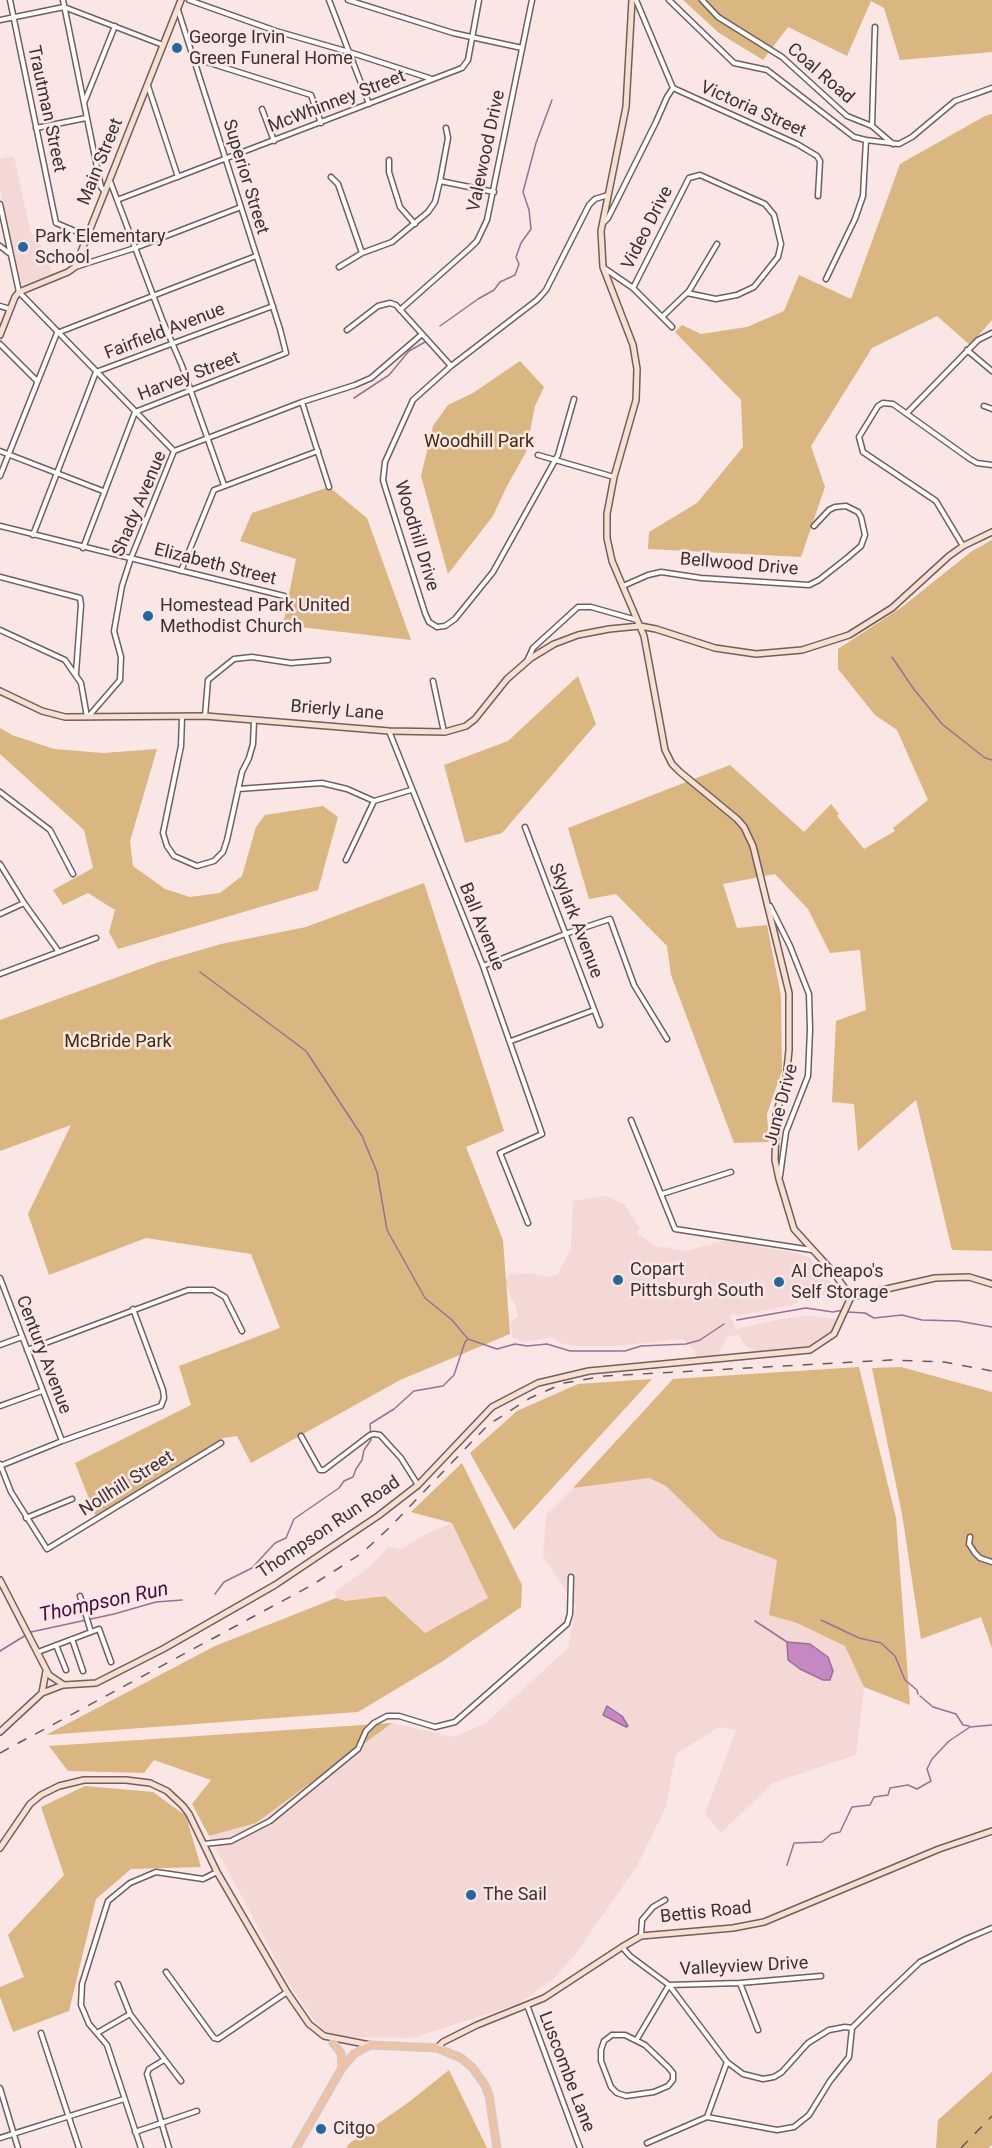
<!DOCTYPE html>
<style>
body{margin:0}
canvas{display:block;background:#fae6e4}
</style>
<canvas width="992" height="2148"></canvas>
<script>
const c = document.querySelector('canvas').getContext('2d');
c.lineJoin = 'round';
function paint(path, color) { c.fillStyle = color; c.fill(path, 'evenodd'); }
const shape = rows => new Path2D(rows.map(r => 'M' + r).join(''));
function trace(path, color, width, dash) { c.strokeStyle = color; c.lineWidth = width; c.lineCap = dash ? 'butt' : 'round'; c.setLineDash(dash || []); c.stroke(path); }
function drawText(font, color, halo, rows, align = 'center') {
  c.font = font + ' Roboto,sans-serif'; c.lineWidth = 5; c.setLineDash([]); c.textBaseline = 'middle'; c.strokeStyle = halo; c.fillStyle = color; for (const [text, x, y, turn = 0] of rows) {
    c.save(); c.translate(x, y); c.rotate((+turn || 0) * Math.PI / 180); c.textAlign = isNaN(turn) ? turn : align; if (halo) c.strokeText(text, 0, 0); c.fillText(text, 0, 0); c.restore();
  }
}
const built = shape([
 [14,156,31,234,37,234,42,251,46,250,53,274,21,285,0,189,0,159],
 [606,1196,625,1205,640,1229,637,1233,660,1249,661,1246,685,1251,727,1240,800,1254,810,1258,841,1294,806,1297,793,1305,736,1316,735,1314,730,1315,736,1329,781,1319,807,1316,838,1319,832,1330,820,1342,804,1349,758,1354,745,1345,738,1334,727,1337,717,1357,696,1358,695,1351,682,1339,615,1346,576,1346,560,1343,551,1337,525,1342,513,1338,510,1322,518,1317,514,1301,512,1301,505,1282,509,1274,531,1273,547,1277,557,1275,571,1249,573,1201],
 [649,1478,666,1486,719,1538,777,1560,769,1615,797,1623,846,1646,864,1687,856,1755,773,1783,721,1833,705,1814,736,1730,719,1727,676,1754,665,1809,637,1866,574,1956,552,1980,518,2004,412,2038,347,2037,328,2033,319,2027,289,1984,209,1836,256,1823,392,1723,454,1737,486,1723,568,1648,576,1606,543,1556,546,1515,573,1488],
 [452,1523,488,1598,425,1633,385,1596,345,1601,336,1598,335,1591,367,1569,389,1547,401,1549,428,1533]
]);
const green = shape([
 [683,0,992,0,992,52,900,60,884,8,871,1,847,56,788,27,763,60,719,33],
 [992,114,992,320,970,345,937,316,872,348,811,446,825,487,801,557,648,549,649,532,697,503,743,447,741,400,675,332,682,325,701,334,747,327,784,311,799,275,851,299,900,164,985,116],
 [520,361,544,387,535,406,526,452,507,486,493,516,448,574,421,476,433,426,448,405,473,393],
 [329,487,367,518,411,640,283,625,296,559,240,541,252,513],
 [992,540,992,1251,952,1250,916,1100,858,1151,854,1104,832,1102,836,1021,866,1010,860,950,830,953,808,909,775,874,723,884,737,928,767,925,781,996,782,1071,767,1114,769,1142,734,1143,671,975,667,946,616,894,589,899,568,828,730,765,804,832,831,804,839,814,837,816,864,849,895,831,893,828,928,800,897,730,875,715,838,669,838,649,902,607,972,551],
 [578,676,596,724,502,833,465,843,444,765,508,741],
 [0,728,12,735,54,749,103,753,157,749,130,841,133,866,165,889,190,897,220,893,242,876,256,827,265,815,323,806,338,817,318,890,118,949,109,932,115,910,88,893,63,905,53,890,93,868,84,830,0,754],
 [424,883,504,1131,466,1147,503,1240,510,1334,400,1380,251,1463,237,1436,223,1438,97,1519,75,1463,191,1405,179,1366,280,1328,251,1254,146,1238,49,1275,28,1214,71,1125,0,1151,0,1020,159,962,221,944,306,927],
 [859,1367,896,1518,910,1705,864,1687,845,1646,797,1623,769,1615,777,1560,719,1538,666,1486,649,1478,573,1488,673,1379],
 [901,1367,992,1392,992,1648,981,1617,921,1639,902,1514,872,1368],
 [652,1379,514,1530,470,1453,517,1411,578,1384],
 [462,1463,522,1585,521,1607,443,1661,358,1712,46,1735,215,1646,336,1598,345,1601,385,1596,425,1633,488,1598,452,1523,411,1512],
 [392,1723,256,1823,209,1836,192,1804,211,1780,154,1760,144,1773,68,1771,49,1746],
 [85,1786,153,1792,186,1816,201,1867,131,1869,96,1899,69,2011,13,2032,0,1997,0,1987,24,1977,8,1935,64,1875,41,1807],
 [449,2070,487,2148,346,2148,350,2143,409,2102],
 [992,2072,992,2145,988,2148,936,2148,938,2120]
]);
const water = shape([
 [787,1642,810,1644,828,1657,833,1671,830,1680,823,1680,800,1669,788,1660,787,1642],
 [607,1706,622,1716,628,1726,626,1727,603,1715,607,1706]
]);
const stream = shape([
 [440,326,478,299,494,290,500,282,515,275,519,264,516,257,521,243,531,229,529,210,523,192,536,143,552,100],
 [354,398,389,375,409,351,425,342],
 [892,657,913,688,942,724,985,758,992,760],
 [200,972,306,1051,362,1136,377,1172,387,1230,425,1298,452,1320,468,1339],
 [848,1312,865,1313,874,1318,902,1315,922,1320,958,1321,992,1327],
 [737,1320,806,1308,833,1312,843,1310],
 [215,1594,224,1582,252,1568,275,1543,286,1538,294,1519,339,1488,344,1481,353,1477,356,1469,362,1460,364,1450,371,1440,370,1424,394,1409,414,1391,443,1386,454,1375,465,1342,468,1339,497,1349,515,1344,527,1346,547,1344,570,1351,625,1351,641,1346,686,1344,700,1340,724,1324],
 [821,1620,859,1638,881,1643,895,1656,905,1680,917,1690,918,1694],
 [755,1621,787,1642],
 [31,1632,114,1614,156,1602,182,1600],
 [0,1651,26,1635],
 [920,1696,933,1707,956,1714,963,1725,969,1726],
 [787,1865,794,1843,822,1842,831,1834,840,1832,852,1807,870,1805,874,1797,888,1795,890,1788,908,1785,917,1789,931,1781,927,1769,932,1759,949,1741,970,1727,992,1725]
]);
const street = shape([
 [10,0,56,223,87,236],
 [63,0,101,187,105,192],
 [189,0,276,31,349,52,432,79],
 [329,0,369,104],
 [348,0,453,33,522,48],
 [669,0,734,63,767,70,854,137,866,140,899,144,912,137,955,101,992,88],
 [702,0,718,17,782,57,847,116,872,126,893,144],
 [0,20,64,7,163,45],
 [194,58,311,95,321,123],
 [148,86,178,177],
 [673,88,797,144,817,156,820,161,818,196],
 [84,103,115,26],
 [262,109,274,141],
 [872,126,875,27],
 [36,128,86,118],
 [389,160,389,172,400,207,415,224],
 [331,177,338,184,362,253],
 [110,181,162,319,182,366,224,485],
 [440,181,494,192],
 [117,200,462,68,468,60,479,0],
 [0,204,19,292,174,451],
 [603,223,608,218,656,122,667,97,673,88,636,0],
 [0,246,9,253],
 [75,267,135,248,241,207],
 [339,267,362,253,392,242,428,212,435,202,440,181,448,138,446,128],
 [604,268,633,288,672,327],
 [826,279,855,219,863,196,866,140],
 [633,288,689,178,700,175,765,204,774,215,781,244,778,257,754,287,737,295,716,299,687,293],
 [0,306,10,309],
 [400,310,470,248,477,241,487,220,532,0],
 [662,317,689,291,717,244],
 [347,330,378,306,390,303,396,305,451,366],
 [0,344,37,381],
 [967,350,992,371],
 [574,399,558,455,493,572,455,619,445,626,437,627,429,622,425,613,385,487,383,480,385,462,413,400,451,366,537,300,546,290,589,205,595,199,608,195],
 [302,402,329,487],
 [984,406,992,409],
 [907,413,978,340,992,333],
 [0,451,103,491],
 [538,455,614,477],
 [0,476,57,333,256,256],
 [0,526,284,596],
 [33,535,96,372,273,306],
 [963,546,936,501,863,452,859,437,878,406,883,403,893,404,970,459,977,463,992,465],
 [83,548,135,412,286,353,280,329,178,10],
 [181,571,214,490,318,451],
 [0,577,80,598,81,605,76,673],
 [623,586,648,575,661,572,701,578,809,585,819,580,847,558,861,546,865,535,861,517,858,512,846,506,835,507,829,510,814,526],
 [0,630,65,660,81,683,87,717],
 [527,661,533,648,578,607,591,607,637,620],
 [433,681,444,732],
 [205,716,208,680,234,659,252,657,291,663,328,660],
 [88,717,120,680,121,657,114,631,122,586,131,558,174,451,302,402,355,385,371,378,421,335],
 [182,717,181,746,163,833,167,846,174,856,197,866,214,861,223,852,227,840,242,772,249,758,253,744,254,720],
 [389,731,483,966,542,1134,500,1153,528,1223],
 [238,789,322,783,347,789,374,801,411,790],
 [0,792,50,830,73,874],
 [525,827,600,1025],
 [346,860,374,801],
 [0,864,24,903,59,952],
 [770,906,790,946,809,994,810,1030,808,1076,786,1132,780,1176],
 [0,914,24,903],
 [483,966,565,934,610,919,634,985,667,1039],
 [0,974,96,938],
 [511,1041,594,1010],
 [631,1120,675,1229,812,1250],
 [662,1194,731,1172],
 [0,1278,62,1441],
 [0,1345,22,1337],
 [27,1350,188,1290,213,1290,225,1297,242,1331],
 [0,1406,42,1391],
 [301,1436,320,1470,324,1470,370,1435,374,1434,380,1435,401,1458,418,1485],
 [0,1464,11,1492,47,1549,221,1443],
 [0,1466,62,1441,161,1406,164,1398,163,1390,133,1309],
 [26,1518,72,1499],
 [970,1537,969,1544,975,1553,980,1558,992,1562],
 [80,1596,91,1632],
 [72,1639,83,1671],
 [56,1645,66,1670],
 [38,1652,99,1629,111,1662],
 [204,1844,231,1841,270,1821,358,1749,366,1731,374,1723,387,1716,399,1716,435,1727,455,1722,567,1624,570,1614,571,1577],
 [641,1936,642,1920,653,1907,665,1900],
 [622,1947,630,1956,669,1985,727,2062,743,2074,763,2079,774,2077,782,2072,808,2043,829,2030,845,2027,852,2028],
 [166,1972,214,2038,218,2039,287,1992],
 [740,1983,758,2030],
 [118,1984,130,2014,181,2081],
 [527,2005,580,2148],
 [41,2033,79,2148],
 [97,2033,130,2014],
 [612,2035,625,2035,645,2045,668,2067,673,2073,673,2080,668,2086,654,2092,626,2096,617,2093,611,2087,601,2061,601,2050,604,2041,612,2035],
 [637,2039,669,1985,740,1983,821,1976],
 [164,2060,149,2069,147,2074,169,2148],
 [0,2088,18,2148],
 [707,2117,777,2130,794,2127,809,2115,830,2081,849,2057,852,2028,882,1998,920,1962,966,1939,992,1928],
 [135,2132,197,2111],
 [0,2138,124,2099],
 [647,2143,707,2117,727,2062],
 [141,2148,107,2045,89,2024,81,2005,82,1984,108,1901,130,1883,156,1872,203,1879,217,1872]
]);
const secondary = shape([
 [632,0,626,107,601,231,603,267,633,345,637,369,636,400,614,477,607,514,607,538,612,561,644,636,665,750,672,764,680,772,737,819,744,827,753,846,789,993,789,1050,786,1079,776,1115,775,1160,779,1179,794,1229,834,1273,851,1297],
 [0,335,15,297,19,292,68,272,75,267,181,0],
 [0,691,42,711,65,717,205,716,389,731,445,732,466,726,475,719,507,679,531,658,554,644,578,635,609,629,640,626,656,629,715,648,756,654,802,650,849,635,892,608,949,556,963,546,992,532],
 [851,1297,935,1278,969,1277,992,1284],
 [0,1580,49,1675,64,1685,96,1683,163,1649,275,1585,378,1516,418,1485,492,1407,538,1383,589,1371,810,1350,834,1334,851,1297],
 [42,1693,63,1685],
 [0,1732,42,1693,46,1671],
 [0,1848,30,1804,41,1795,59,1786,84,1780,126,1780,150,1783,167,1791,183,1806,189,1814,217,1872,287,1992,309,2024,324,2036,370,2045],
 [437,2048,443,2042,477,2025,544,1998,622,1947,641,1936,733,1928,764,1922,939,1849,992,1831]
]);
const primary = shape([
 [333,2043,341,2053,342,2068],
 [296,2148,342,2068,354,2054,370,2045,437,2048,461,2058,472,2067,485,2085,489,2095,497,2148]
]);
const rail = shape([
 [0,1753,312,1585,339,1568,362,1553,388,1529,488,1425,530,1398,564,1383,605,1376,890,1360,944,1362,992,1371],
 [961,2148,992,2116]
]);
const markers = [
 [177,48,6,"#23679c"],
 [23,247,6,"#23679c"],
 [148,616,6,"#23679c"],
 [618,1280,6,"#23679c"],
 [779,1282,6,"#23679c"],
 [471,1895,6,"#23679c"],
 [321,2129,6,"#23679c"]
];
const poiNames = [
 ["George Irvin",189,38],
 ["Green Funeral Home",189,59],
 ["Park Elementary",35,237],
 ["School",35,258],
 ["Homestead Park United",160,606],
 ["Methodist Church",160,627],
 ["Copart",630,1270],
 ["Pittsburgh South",630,1291],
 ["Al Cheapo's",791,1272],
 ["Self Storage",791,1293],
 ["The Sail",483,1895],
 ["Citgo",333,2129]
];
const streetNames = [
 ["Coal Road",820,74,41],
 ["McWhinney Street",337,102,-21],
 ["Trautman Street",46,109,78],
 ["Victoria Street",753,110,24],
 ["Valewood Drive",487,151,-78],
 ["Main Street",101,162,-68],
 ["Superior Street",245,177,73],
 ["Video Drive",648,228,-63],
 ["Fairfield Avenue",165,332,-21],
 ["Harvey Street",189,377,-21],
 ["Shady Avenue",140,504,-67],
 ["Woodhill Drive",416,536,73],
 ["Elizabeth Street",215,565,14],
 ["Bellwood Drive",739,565,5],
 ["Brierly Lane",337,711,5],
 ["Skylark Avenue",575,921,69],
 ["Ball Avenue",481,927,68],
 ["June Drive",782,1105,-75],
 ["Century Avenue",43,1355,69],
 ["Nollhill Street",127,1484,-32],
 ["Thompson Run Road",329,1528,-34],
 ["Bettis Road",706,1913,-6],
 ["Valleyview Drive",744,1967,-3],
 ["Luscombe Lane",566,2072,69]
];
const parkNames = [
 ["Woodhill Park",479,442],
 ["McBride Park",118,1042]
];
const waterNames = [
 ["Thompson Run",104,1603,-12]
];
paint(built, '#f4d8d5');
paint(green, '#dab781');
paint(water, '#c688c3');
trace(water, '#9c6e98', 1.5);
trace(stream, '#9c6e98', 1.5);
trace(street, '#705f5e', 7);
trace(secondary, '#705f5e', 8);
trace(primary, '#cccaca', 9);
trace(street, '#fff', 4);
trace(secondary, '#f8e0d1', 5);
trace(primary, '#f1c1a4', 6);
trace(rail, '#655b5a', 1.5, [10, 10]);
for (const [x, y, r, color] of markers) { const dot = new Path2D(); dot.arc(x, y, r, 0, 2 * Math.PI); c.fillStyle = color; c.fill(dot); trace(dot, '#fae6e4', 2); }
drawText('18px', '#3a3232', '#fae6e4', poiNames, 'left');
drawText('18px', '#3a3232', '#fae6e4', streetNames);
drawText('18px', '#402d0b', '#fae6e4', parkNames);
drawText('italic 20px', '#440c43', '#fae6e4', waterNames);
</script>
